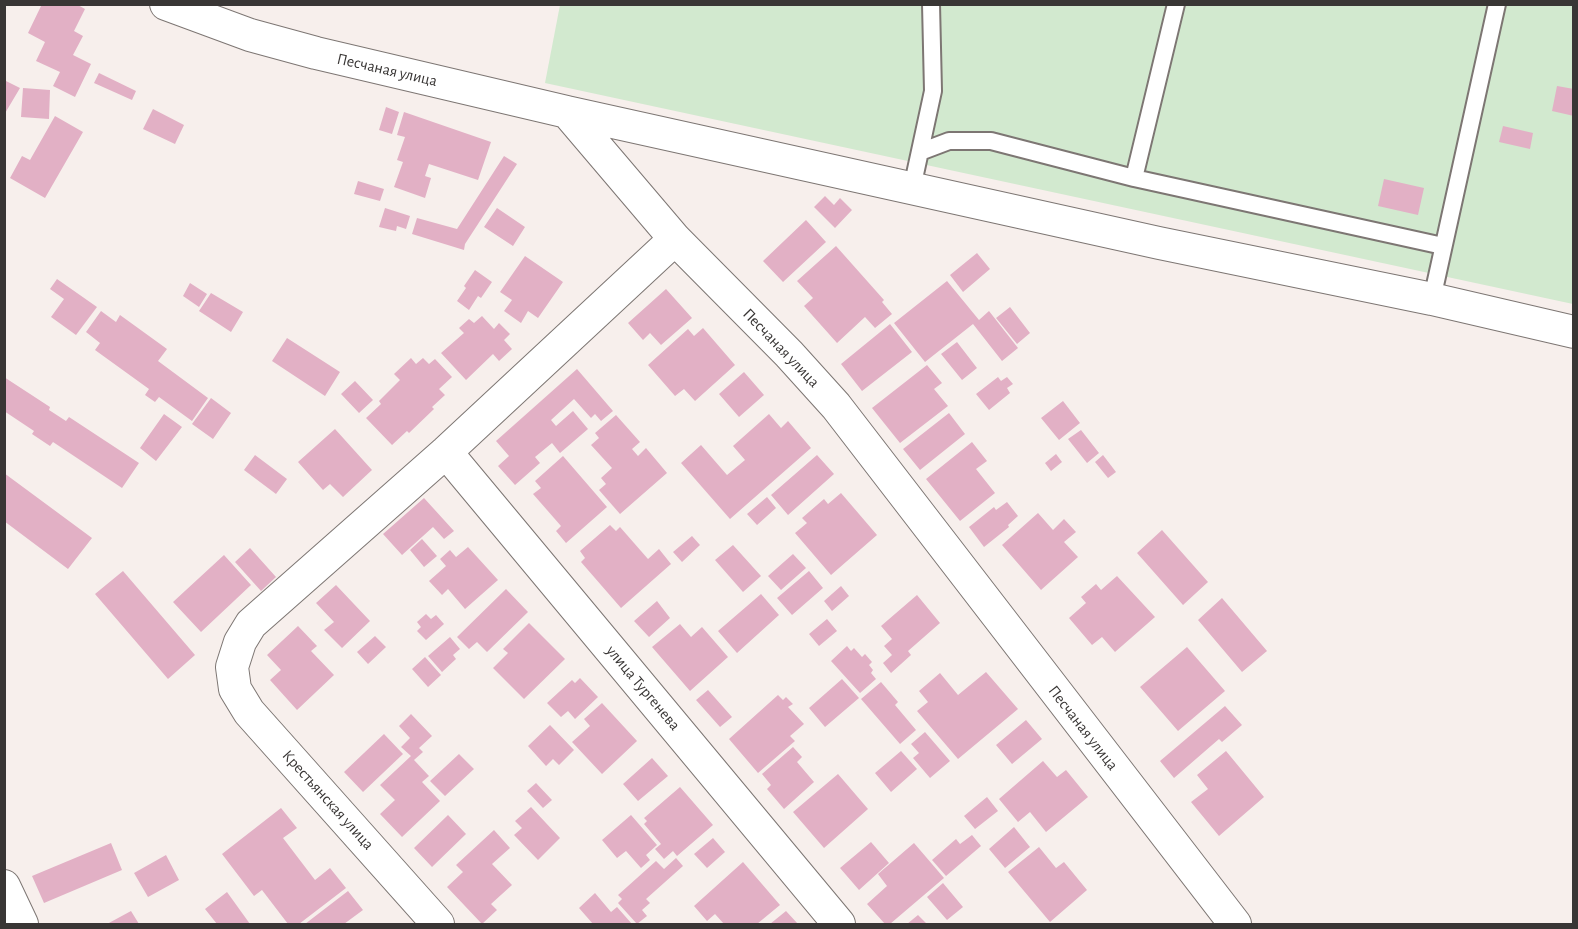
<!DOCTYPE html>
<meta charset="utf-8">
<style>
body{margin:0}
#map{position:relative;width:1578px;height:929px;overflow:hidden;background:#f7efec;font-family:"Alegreya Sans",sans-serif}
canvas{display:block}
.frame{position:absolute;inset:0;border:6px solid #393635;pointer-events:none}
</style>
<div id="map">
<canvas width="1578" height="929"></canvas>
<div class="frame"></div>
</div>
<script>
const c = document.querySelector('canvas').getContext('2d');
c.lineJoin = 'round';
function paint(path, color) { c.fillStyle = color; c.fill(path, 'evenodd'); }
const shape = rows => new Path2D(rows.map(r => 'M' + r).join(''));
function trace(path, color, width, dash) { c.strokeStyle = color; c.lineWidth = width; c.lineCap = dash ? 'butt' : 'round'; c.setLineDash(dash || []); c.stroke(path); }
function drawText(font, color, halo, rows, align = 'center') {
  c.font = font + ' "Alegreya Sans",sans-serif'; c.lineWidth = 4.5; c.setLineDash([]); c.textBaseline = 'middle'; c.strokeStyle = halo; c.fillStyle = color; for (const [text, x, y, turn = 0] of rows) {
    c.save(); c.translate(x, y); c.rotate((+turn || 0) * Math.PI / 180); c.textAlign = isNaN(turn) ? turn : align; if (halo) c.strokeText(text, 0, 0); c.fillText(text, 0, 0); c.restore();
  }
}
const green = shape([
 [560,5,1573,5,1573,304,545,83]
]);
const building = shape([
 [42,4,76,4,85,9,74,31,83,36,73,55,91,64,75,97,53,86,60,72,36,61,45,42,28,33],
 [99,73,136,91,132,100,94,83],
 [4,80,20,88,4,115],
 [1557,86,1574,89,1574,116,1552,111],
 [23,88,50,90,49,119,21,117],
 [386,107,399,112,392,134,379,130],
 [153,109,184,125,175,144,143,129],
 [404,112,491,142,478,180,429,164,425,176,431,178,425,198,394,187,403,162,397,160,405,137,397,135],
 [55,116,83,132,45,198,10,178,22,156,30,160],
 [1503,126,1533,133,1530,149,1499,142],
 [504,156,517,164,465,244,464,250,412,234,417,218,457,229],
 [1384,179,1424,188,1418,215,1378,206],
 [358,181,384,189,380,201,354,194],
 [825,196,834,205,840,198,852,210,835,228,814,207],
 [385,208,410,216,406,229,397,226,396,231,379,227],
 [497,208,525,227,513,246,484,227],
 [806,220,826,242,783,282,763,261],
 [836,246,884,300,882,302,892,314,875,328,865,317,837,343,804,306,813,298,797,281],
 [977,253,990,269,963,292,950,275],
 [525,256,563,282,538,318,528,311,521,323,504,311,512,300,500,292],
 [475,270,492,282,481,298,478,296,469,310,457,301,466,288,464,286],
 [57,279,97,307,76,335,51,317,64,299,50,289],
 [947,281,979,320,989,311,1018,348,1002,361,973,324,925,362,894,323],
 [190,283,207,294,199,307,183,296],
 [666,289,692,318,661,345,650,333,643,340,628,323],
 [211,293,243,312,231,332,199,311],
 [1010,307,1030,333,1017,344,996,318],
 [101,311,116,322,120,315,167,349,158,361,208,398,192,421,159,397,155,402,145,395,149,389,95,350,100,343,86,332],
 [482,316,494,329,499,323,510,334,504,340,512,349,499,361,493,354,466,380,441,353,464,333,459,328,469,319,474,323],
 [890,324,912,352,862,391,841,364],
 [703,328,735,365,695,401,684,389,675,396,648,365,688,329,694,336],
 [287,338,340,372,325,396,272,361],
 [957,342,977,368,962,380,941,354],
 [411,358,416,364,423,358,429,364,435,359,452,377,439,389,445,395,432,407,434,409,409,433,407,431,392,445,366,418,381,404,379,401,400,380,394,374],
 [927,365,942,383,934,389,948,406,900,443,872,408],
 [577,369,613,411,601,421,595,414,591,418,574,399,551,420,556,426,573,411,588,429,560,453,552,443,535,457,540,463,515,485,498,466,509,456,496,441],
 [744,372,764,395,739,417,719,394],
 [4,377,50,407,49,410,66,421,69,417,139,463,122,488,53,442,50,446,32,434,34,431,4,411],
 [998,377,1001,381,1007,377,1013,384,1007,388,1010,393,989,410,976,394],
 [355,381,373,400,359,413,341,394],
 [211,398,231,413,213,439,192,424],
 [1063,401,1080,423,1059,440,1041,418],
 [949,413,965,434,920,470,903,449],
 [164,414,182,427,156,461,140,448],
 [769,414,781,428,788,421,811,448,730,519,681,463,701,445,727,475,745,460,733,446],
 [616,415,640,442,632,449,638,456,646,448,667,473,620,514,599,490,606,484,601,478,612,468,591,445,599,438,595,433],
 [335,429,372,470,343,497,330,484,323,490,298,462],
 [1081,430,1099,453,1087,463,1068,439],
 [972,442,987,461,976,469,995,493,960,521,926,479],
 [1056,454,1062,462,1051,471,1045,463],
 [255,455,287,479,276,494,244,470],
 [817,455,834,474,788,515,771,495],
 [1103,455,1116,472,1108,478,1095,462],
 [563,456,607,507,566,543,556,531,561,526,533,494,541,488,535,481],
 [4,473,92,538,68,569,4,521],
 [841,493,877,535,831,575,795,533,807,523,802,518,824,499,828,504],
 [767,497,776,508,757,525,747,514],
 [424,498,454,531,444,539,433,527,402,555,383,534],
 [1007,502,1018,516,1008,525,1009,527,984,547,969,527,994,507,996,510],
 [1038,513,1053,530,1064,519,1076,532,1064,542,1078,557,1041,590,1002,545],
 [610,525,616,531,620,527,648,559,659,549,671,564,621,608,581,562,585,558,580,551],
 [1162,530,1208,582,1183,605,1137,553],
 [692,536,700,545,682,562,673,552],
 [422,539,437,556,424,567,410,550],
 [733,545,761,576,743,592,715,560],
 [468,547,498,580,465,609,448,589,442,595,429,581,446,566,440,559,450,550,456,557],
 [250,548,276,577,261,591,235,562],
 [793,554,806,568,781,590,768,576],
 [224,555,251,585,201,632,173,602],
 [123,571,195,655,168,679,95,594],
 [809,571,823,588,792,615,777,598],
 [1117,576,1155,617,1115,652,1102,637,1092,645,1069,618,1086,603,1081,597,1096,584,1101,590],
 [336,585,370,621,342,648,324,630,334,622,316,603],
 [841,586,849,596,832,611,824,601],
 [506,589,528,612,487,652,477,642,469,649,457,637],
 [761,594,779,615,737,653,718,631],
 [917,595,940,623,908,651,911,655,891,673,883,663,892,655,884,646,892,639,881,626],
 [1222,598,1267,651,1242,672,1198,620],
 [657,601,670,618,649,637,634,621],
 [426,614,431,619,436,615,444,624,426,640,417,631,421,627,417,622],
 [827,619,837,631,819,646,809,634],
 [529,623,565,659,524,699,493,668,508,653,503,649],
 [680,624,691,637,702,627,728,657,690,691,652,647],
 [298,626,317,646,311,651,334,675,297,710,270,680,281,670,267,655],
 [375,636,386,647,368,664,357,652],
 [450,637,460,649,453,655,456,659,442,672,428,656],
 [847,646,851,651,854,648,862,657,865,654,872,662,869,665,873,670,871,673,876,679,860,693,831,661],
 [1187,647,1225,691,1178,731,1140,687],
 [425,657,441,675,428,687,412,669],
 [986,672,1018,709,958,759,917,711,928,702,919,691,940,673,958,695],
 [580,678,598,697,575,719,568,711,561,717,547,703,572,680,575,683],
 [842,679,859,698,825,727,809,708],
 [881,682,898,702,895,705,916,730,900,744,861,699],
 [708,690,732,717,720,727,696,700],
 [778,695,783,700,786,697,793,704,788,707,804,724,790,736,795,741,758,773,729,739],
 [602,703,637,741,602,774,572,742,590,726,584,719],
 [1225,706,1242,725,1222,742,1219,739,1174,778,1160,761],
 [411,714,432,736,419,748,423,752,414,760,429,776,422,782,440,801,402,837,380,814,395,800,380,785,411,756,401,747,410,738,399,726],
 [1026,720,1042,739,1012,764,996,745],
 [550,725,574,750,559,765,553,759,546,766,528,746],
 [925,732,950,761,930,778,913,758,919,753,911,744],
 [384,734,403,754,363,792,344,772],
 [793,747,802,757,797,762,814,782,784,809,767,789,771,785,762,774],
 [901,751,917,769,891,792,875,773],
 [1226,751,1264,797,1219,836,1191,802,1208,789,1197,775],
 [459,754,474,769,445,796,430,781],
 [652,758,668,776,638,801,623,784],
 [1043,761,1057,777,1066,770,1088,797,1046,832,1030,812,1018,822,999,799],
 [838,774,868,809,824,848,793,812],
 [536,783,552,800,543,808,527,791],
 [680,787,713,825,677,856,673,851,664,859,655,849,661,844,644,824,647,821,644,818],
 [987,797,998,811,975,829,964,816],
 [531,807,560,838,538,860,514,835,522,828,515,821],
 [281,808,297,828,283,838,315,880,330,868,346,888,299,924,288,924,262,890,254,896,222,854],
 [448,815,466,834,432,867,414,848],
 [631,815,657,845,646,855,650,860,641,868,626,851,617,858,602,840],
 [1014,827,1030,847,1005,868,989,849],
 [494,830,510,848,492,864,512,885,491,904,497,910,482,924,447,887,463,872,456,865],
 [972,835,981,846,946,876,932,860,956,839,960,844],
 [713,838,725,852,707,868,694,854],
 [871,842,889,863,859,890,840,868],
 [111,843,122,870,44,903,32,876],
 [914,843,944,878,890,924,885,924,867,904,887,886,878,874],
 [1039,847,1056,868,1064,862,1087,890,1050,922,1008,872],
 [166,855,179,880,148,897,134,873],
 [676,858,683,866,646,899,650,903,642,910,647,916,637,924,618,903,622,899,618,895,656,861,664,869],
 [743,862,780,905,757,924,724,924,715,914,707,921,694,906],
 [943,883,963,907,947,920,927,897],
 [348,891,363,910,344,924,305,924],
 [227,892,250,924,217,924,205,909],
 [595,893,611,912,617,907,632,924,593,924,579,908],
 [131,911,139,924,107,924],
 [786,911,798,924,770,924],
 [918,915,927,924,907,924]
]);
const lane = shape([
 [920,152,949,141,991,141,1134,178,1443,246],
 [1134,178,1176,4],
 [912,188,933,91,931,4],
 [1432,299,1497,4]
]);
const street = shape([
 [166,4,250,35,316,53,567,112,675,239,789,354,836,406,1235,924],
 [567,112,1159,243,1432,299,1574,332],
 [446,452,839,924],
 [4,886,22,924],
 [438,924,249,712,235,689,232,667,240,642,251,624,446,452,675,239]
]);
const streetNames = [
 ["Песчаная улица",387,70,13],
 ["Песчаная улица",781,348,46],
 ["улица Тургенева",643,688,50],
 ["Песчаная улица",1083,728,52],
 ["Крестьянская улица",328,800,48]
];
paint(green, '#d2e9cf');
paint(building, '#e2b0c5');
trace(lane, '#7d7673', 20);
trace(street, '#7d7673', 34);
trace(lane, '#fff', 16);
trace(street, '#fff', 32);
drawText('16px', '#393635', '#fff', streetNames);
</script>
